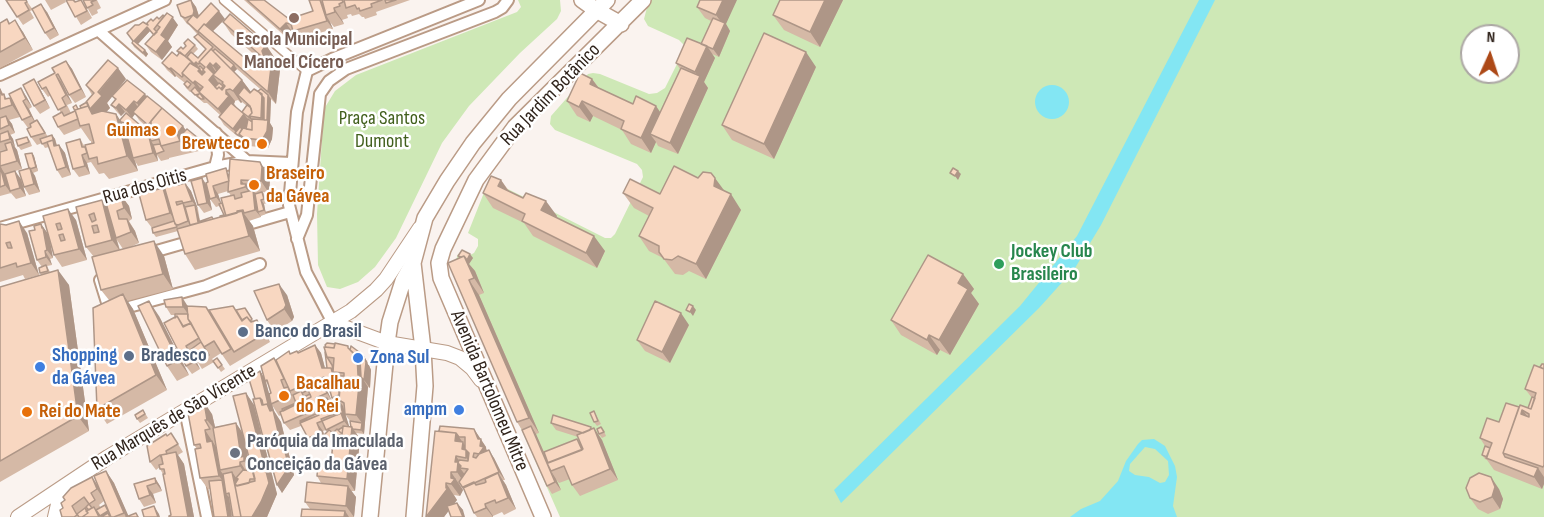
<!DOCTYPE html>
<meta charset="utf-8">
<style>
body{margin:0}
#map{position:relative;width:1544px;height:517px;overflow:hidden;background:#faf3ef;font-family:"Sofia Sans Condensed",sans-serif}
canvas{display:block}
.north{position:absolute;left:1460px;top:24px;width:60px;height:60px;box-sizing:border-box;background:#fff;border:2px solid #aca7a4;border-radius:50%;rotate:3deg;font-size:16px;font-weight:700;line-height:24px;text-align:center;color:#30241c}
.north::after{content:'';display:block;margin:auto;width:21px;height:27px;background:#ad4917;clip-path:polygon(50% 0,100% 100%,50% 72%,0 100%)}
</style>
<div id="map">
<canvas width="1544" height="517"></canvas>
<div class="north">N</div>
</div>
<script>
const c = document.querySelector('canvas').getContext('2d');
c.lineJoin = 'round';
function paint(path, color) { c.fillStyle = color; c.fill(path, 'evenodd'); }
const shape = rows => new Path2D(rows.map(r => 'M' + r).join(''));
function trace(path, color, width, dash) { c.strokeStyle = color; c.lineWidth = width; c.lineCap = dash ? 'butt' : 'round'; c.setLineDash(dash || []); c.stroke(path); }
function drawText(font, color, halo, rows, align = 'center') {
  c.font = font + ' "Sofia Sans Condensed",sans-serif'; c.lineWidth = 5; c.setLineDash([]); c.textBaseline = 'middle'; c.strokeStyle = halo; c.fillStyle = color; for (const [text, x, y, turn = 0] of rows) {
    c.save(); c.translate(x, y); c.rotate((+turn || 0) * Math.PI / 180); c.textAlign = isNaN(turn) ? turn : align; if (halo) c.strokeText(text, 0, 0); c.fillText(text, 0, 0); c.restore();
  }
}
const green = shape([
 [518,0,560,0,561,11,557,19,520,53,469,106,442,143,396,238,375,267,358,282,340,289,327,287,318,265,317,214,324,109,335,91,356,75,517,12,521,7],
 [649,0,1544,0,1544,517,560,517,452,272,458,254,468,256,474,253,478,246,478,239,468,233,485,190,500,185,605,238,611,238,615,234,643,177,642,170,637,164,555,130,550,124,551,116,588,74,593,73,600,74,649,94,657,93,665,88,684,50,684,45,679,40,648,26,644,19],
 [1472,36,1508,36,1508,72,1472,72]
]);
const water = shape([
 [1199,0,1215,0,1101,225,1075,268,1039,308,841,503,834,490,1020,306,1077,236],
 '1035 102a17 17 0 1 1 34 0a17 17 0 1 1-34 0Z',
 [1154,439,1165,446,1175,466,1177,477,1173,506,1177,517,1070,517,1081,509,1100,501,1118,481,1126,461,1138,444,1142,440],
 [1145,447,1155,449,1168,461,1169,475,1165,482,1160,483,1149,477,1135,475,1129,471,1130,464]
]);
const pedestrian = shape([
 [224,0,307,71]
]);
const minor = shape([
 [99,31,247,161],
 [0,75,165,0],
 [215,167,218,155,216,133],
 [238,227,290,212],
 [0,228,215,167,247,161,291,163],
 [297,239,307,215,320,94,329,81,346,69,495,12,502,8,508,0],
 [146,254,195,240],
 [100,280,109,309,114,311,206,286,260,264],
 [333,323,306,272,289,205,297,112,307,71,332,59,479,0],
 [185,410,207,517]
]);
const tertiary = shape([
 [333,323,387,343,447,353,460,358,472,368,481,380],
 [18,517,108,457,351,311,376,290,386,279,420,228],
 [55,517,59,500,68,486]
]);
const secondary = shape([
 [582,0,596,10,621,24],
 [413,263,423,349,425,386,414,517],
 [370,517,387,343,390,322,403,281,413,263,425,218,447,181,473,143,509,99,607,0],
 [543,517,441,278,439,263,443,249,476,180,515,127,643,0]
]);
const wall = shape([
 [6,0,26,0,33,10,30,11,34,18,23,25],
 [45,0,65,0,66,2,51,10],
 [66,0,75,0,76,2,86,7,92,18,81,25],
 [83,0,97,0,101,8,97,10,98,13,92,16],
 [191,0,196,7,199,16,225,19,213,31,258,69,259,59,231,34,223,22,266,45,274,57,272,60,280,70,276,104,271,99,270,123,273,128,272,139,268,148,249,146,224,125,219,117,220,115,207,103,204,103,198,98,191,91,190,92,186,88,184,84,185,83,176,76,175,77,167,70,162,63,177,56,179,54,177,51,183,49,186,46,184,43,195,45,198,49,193,54,198,58,206,50,194,37,197,34,189,25,187,24,181,16],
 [237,69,260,89,258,91,251,92,242,80,234,72],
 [238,100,241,103,242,102,247,106,243,113,237,108,234,104,235,101],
 [244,0,264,0,289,19,313,11,309,0,410,0,376,12,377,15,365,19,364,17,362,17,359,14,352,16,351,14,347,15,348,18,342,20,344,24,334,27,330,22,333,29,299,39,293,31,291,30,286,37],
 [700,0,726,24,730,31,719,57,712,54,715,58,704,82,708,88,678,154,658,146,656,142,651,153,631,144,622,130,593,116,590,122,577,116,567,101,592,79,599,88,633,104,656,106,660,112,680,69,676,63,701,44,711,21,705,18,697,7],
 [843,0,820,47,784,30,773,15],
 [47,12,59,35,50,40,45,33],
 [7,19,10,23,23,32,33,50,0,68,0,23],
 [159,19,178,25,168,41,172,47,162,60,151,52,145,44,153,35,150,31,138,44,145,50,148,54,146,57,134,47,132,43,133,41,139,25,148,25,153,21],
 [66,61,72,69,86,97,75,103,69,95,63,82,62,83,72,103,67,105,71,113,81,108,92,95,86,85,126,79,107,103,110,108,106,112,116,114,120,120,128,115,125,112,121,116,117,112,111,105,115,100,112,96,146,97,186,130,198,138,204,146,203,150,169,158,169,159,161,161,157,155,158,161,138,166,135,161,138,171,109,179,104,173,99,174,91,162,87,163,90,174,79,177,73,169,80,139,85,147,91,143,91,141,90,141,81,128,64,135,58,127,61,113,51,95,48,97,42,89],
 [135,114,139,120,150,130,148,131,147,129,142,128,132,118],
 [816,67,774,159,732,140,722,125],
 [39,87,50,108,40,114,34,106],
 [0,89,7,99,13,102,26,96,32,107,29,109,35,121,42,127,48,137,52,135,55,139,57,145,59,145,65,153,71,175,62,178,57,170,49,147,45,148,42,143,37,145,31,137,31,127,28,128,20,117,9,120,12,124,15,133,10,135,13,139,15,147,17,150,22,169,5,174,21,179,26,196,16,199,10,192,11,193,0,196,0,152,7,150,0,151],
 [27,137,30,141,32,146,21,150,18,146],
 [32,153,34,156,38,171,33,173,35,176,40,192,29,195,24,187],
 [229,174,268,174,270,179,269,193,263,192,265,196,267,203,264,204,266,214,261,216,261,217,249,221,247,218,253,226,260,251,195,270,185,254,178,231,156,237,153,233,152,228,146,220,163,188,165,190,174,184,177,183,179,185,185,183,191,191,198,209,200,221,212,217,214,219,221,217,224,215,219,206,216,207,210,199,209,196,212,210,204,213,198,205,202,178,206,184],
 [228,191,231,196,221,204,218,194],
 [501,180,509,191,557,216,556,217,605,251,597,268,533,236,524,223,493,208,483,193],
 [724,191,741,210,706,279,689,271,683,275,675,274,663,258,649,251,639,236,649,216,634,208,623,193,660,194],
 [120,194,129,206,132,219,129,221,135,231,139,243,128,248,164,256,173,289,127,301,133,309,167,390,107,424,97,409,109,300,101,290,94,257,86,247,76,207,107,208,118,195],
 [117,240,123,249,120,250],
 [43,216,76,220,87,260,62,267,54,255,49,239,53,258,50,259,52,265,47,266,50,272,69,285,89,431,0,482,0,287,42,275,40,273,42,267,37,260,35,230,41,224,48,235],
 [0,224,27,233,39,275,25,279,23,275,0,282],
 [458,256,473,258,469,264,475,271,484,293,479,295,539,433,536,434,544,452,581,444,578,437,556,430,551,423,591,427,593,429,594,428,602,440,618,480,580,496,572,485,570,479,559,483,556,479,561,490,552,494,547,486,522,430,517,422],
 [963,274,974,289,971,293,979,304,950,355,940,350,937,355,901,335,891,320],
 [287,295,294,317,292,321,275,332,267,320],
 [187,305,188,306,209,310,236,310,245,308,253,321,262,328,270,342,230,366,221,353,212,359,213,360,217,358,225,369,221,372,214,362,202,369,192,353,200,369,192,374,186,366,175,315,171,315,166,307],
 [159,316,189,375,177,381,167,366],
 [689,325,670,363,645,351,637,340],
 [315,345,321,353,325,368,327,368,325,352,351,349,363,355,368,363,371,370,370,388,368,387,364,434,356,433,360,439,355,491,351,491,356,497,354,517,301,517,310,509,305,502,321,483,317,476,331,464,332,447,326,441,313,446,308,438,301,426,290,430,284,423,281,415,279,416,272,405,274,411,281,422,294,475,282,493,267,448,265,445,255,399,260,371,264,378,277,362,291,354,298,353],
 [266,382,270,387,271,393,269,394],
 [327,386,334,401,337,415,329,402,332,401,325,387],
 [345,414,350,421,351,427,349,427],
 [326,430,327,432,324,435,323,431],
 [1544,364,1544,484,1542,489,1494,470,1487,460,1485,459,1482,455,1485,446,1480,438,1499,422,1519,407,1528,408,1532,398,1525,389,1540,367],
 [246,393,254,405,277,494,267,517,233,517,210,489,208,489,200,478,197,449,194,445,188,413,212,414,215,427,236,423,243,434],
 [245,441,252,468,249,463],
 [143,410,148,418,140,423,137,419],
 [594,411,601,424,597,426,594,422],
 [474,429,486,447,487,451,494,458,505,480,503,480,506,485,516,509,504,515,502,512,493,516,493,517,477,517,474,513,464,490,459,483,463,490,460,496,454,495,457,500,453,504,457,503,463,510,449,510,444,517,426,517,439,431],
 [604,431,606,436,602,438,599,434],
 [171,433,183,452,178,455,184,464,194,517,169,517,171,515,163,474,160,469,160,467,156,470,150,462,167,436],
 [106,471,114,483,128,516,136,513,139,517,111,517,110,515,111,517,101,517,99,515,100,517,62,517,63,508,65,500,92,477,99,487],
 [104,501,107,507,101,508,99,505],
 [155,478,160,486,162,491,153,494,156,503,144,507,139,499,134,484],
 [1499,489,1503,499,1500,509,1488,514,1478,509,1470,498]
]);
const shadedWall = shape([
 [191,0,196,7,200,19,199,23,193,15],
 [320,0,325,6,326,15,330,22,333,29,327,21],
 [723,0,737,0,726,24,730,31,719,57,713,49,724,26,716,15],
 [825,0,843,0,820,47,810,32],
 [41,4,47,12,59,35,54,28],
 [334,8,342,20,344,24,335,12],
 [219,11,225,19,206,38,199,32],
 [171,15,178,25,168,41,172,47,162,60,156,52,161,35],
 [15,20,23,32,33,50,25,38],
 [286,23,291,30,286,37,280,29],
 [147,27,150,31,137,45,134,41],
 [266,45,274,57,272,60,280,70,276,104,268,92,264,57,262,51],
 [707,46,715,58,704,82,708,88,678,154,670,143,699,78,695,72],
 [145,50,148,54,146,57,143,53],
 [806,52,816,67,774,159,764,144],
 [66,61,72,69,86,97,81,89],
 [196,62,198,66,197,68,203,71,206,75,205,76,184,75],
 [210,63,218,75,213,75,221,87,218,90,209,80,207,67],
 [216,63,224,75,221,78,213,66],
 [234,65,237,69,233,73,230,69],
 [118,68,126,79,107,103,110,108,98,121,92,114,88,106],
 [171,68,176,76,175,77,169,69],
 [56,75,62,83,72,103,66,95],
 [34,79,39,87,50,108,45,100],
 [592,79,603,94,590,84],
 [242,80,251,92,243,100,238,95,242,102,241,103,233,91],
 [195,81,203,92,200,93,193,83],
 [21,88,26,96,32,107,26,99],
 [226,90,235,101,234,104,237,108,226,120,218,109],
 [145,94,150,102,142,111,137,103],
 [262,94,267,102,266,126,261,118],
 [268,95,271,99,270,123,273,128,272,139,268,148,262,140],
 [10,98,18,109,20,117,12,105],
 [23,101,29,109,36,124,31,116],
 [134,101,139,109,133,112,135,114,132,118,126,110],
 [582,101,593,116,590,122,579,107],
 [119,104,125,112,121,116,116,108],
 [656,106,666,121,650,134,656,142,651,153,641,138],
 [116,114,126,129,124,135,130,143,133,158,135,161,138,171,127,156],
 [244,114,250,122,239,136,233,129],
 [6,116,12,124,15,133,9,125],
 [183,126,191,138,184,146,177,134],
 [147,129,152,137,151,141,155,147,158,161,153,153],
 [8,131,13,139,15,147,10,139],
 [52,135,55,139,57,147,54,146],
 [198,138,204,146,203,150,197,143],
 [11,142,17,150,22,169,17,161],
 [59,145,65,153,71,175,66,167],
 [32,153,34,156,38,171,36,167],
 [82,155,87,163,90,174,85,166],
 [260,162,268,174,270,179,269,193,261,181],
 [0,166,5,174,11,193,5,185],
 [30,168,35,176,40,192,34,184],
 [15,171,21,179,26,196,20,188],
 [958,171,961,174,958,180,955,176],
 [202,178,207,186,212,210,207,203],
 [715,178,726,193,714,186],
 [241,180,246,187,246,184,253,195,253,190,258,198,258,212,261,217,255,210,254,199,245,187,241,184],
 [501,180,511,195,498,186],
 [185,183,191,191,198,209,192,201],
 [213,186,218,194,222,205,216,197],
 [163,188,169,195,178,225,170,213],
 [117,193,122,201,120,194,129,206,132,219,124,208],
 [731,194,741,210,706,279,696,264],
 [102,200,110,211,116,238,120,251,112,240],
 [261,200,264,204,266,214,264,210],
 [546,201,557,216,552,225,541,210],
 [183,203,188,211,193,229,188,221],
 [195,205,197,209,201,226,198,222],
 [68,209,76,220,87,260,79,249],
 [242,211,253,226,260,251,249,236],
 [127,219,135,231,139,243,131,232],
 [19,221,27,233,39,275,31,263],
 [41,224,49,235,53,258,47,250],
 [594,236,605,251,597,268,586,253],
 [154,241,164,256,173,289,163,274],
 [45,251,50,259,52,265,46,257],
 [470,254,473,258,469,264,475,271,484,293,474,278,464,256],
 [58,270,69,285,89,431,78,416],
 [963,274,974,289,971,293,979,304,950,355,939,340,958,283],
 [469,280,479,295,539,433,529,418],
 [279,284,287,295,294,317,292,321,284,309],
 [123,294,133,309,167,390,156,375],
 [182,297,187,305,189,315,183,307],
 [149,301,159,316,189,375,178,360],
 [693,306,696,310,693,316,690,312],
 [681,313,689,325,670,363,662,352],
 [257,320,262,328,270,342,264,334],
 [929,335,940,350,937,355,927,340],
 [315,345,321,353,327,376,322,368],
 [186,346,192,353,200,369,194,362],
 [363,355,368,363,371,370,370,388,364,380,363,379,368,387,364,434,361,430,362,423,356,415,358,375,357,356],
 [331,368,334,372,333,372,338,379,341,393,336,385],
 [260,371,265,379,274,411,281,422,294,475,282,493,277,485,283,444,280,440,267,404],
 [321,381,326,388,332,401,327,393],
 [246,393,254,405,277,494,267,517,252,517,269,483],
 [327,398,332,406,340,422,334,414],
 [204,402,212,414,216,431,207,420],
 [340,402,343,406,350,429,344,421,341,413],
 [1522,409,1530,420,1506,454],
 [236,423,244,435,249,463,252,468,253,473,241,457],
 [317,423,323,431,325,438,321,433],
 [531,426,536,434,552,471,551,471],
 [352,427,360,439,355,491,347,479],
 [594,428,602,440,618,480,610,469],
 [474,429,486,447,486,449,490,455,479,454,480,446,478,439],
 [205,430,220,453,220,470,225,477,226,494,229,497,232,517,228,517,222,480,219,476,207,442],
 [456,433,467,448,468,441,474,469,455,441],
 [489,450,494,458,505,480,499,472],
 [176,452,184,464,194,517,188,517],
 [456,456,464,468,460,468,466,476,465,484,457,472,455,462],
 [240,462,248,474,237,485,235,484,232,472,237,479,245,474,240,466],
 [1538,468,1544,477,1544,484,1542,489,1534,477],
 [106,471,114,483,129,517,126,517,124,513],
 [551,471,556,479,561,490,555,482],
 [451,472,463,490,460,496,451,484],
 [498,473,506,485,516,509,508,498],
 [92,477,100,489,105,501,97,489],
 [1491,477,1499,489,1503,499,1500,509,1492,497],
 [155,478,160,486,162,491,156,483],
 [446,483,457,500,444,517,427,517,446,488],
 [147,486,153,494,156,503,150,495],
 [348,486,356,497,354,517,346,506],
 [457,503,463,510,465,517,463,517],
 [485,504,493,516,493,517,486,508],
 [154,506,159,514,160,517,158,517],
 [345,511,349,517,344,517]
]);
const building = shape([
 [6,0,26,0,27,2,25,3,29,10,17,17,6,0],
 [66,0,73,0,75,2,81,0,87,11,75,17,66,0],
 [83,0,96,0,91,2,93,5,87,8,83,0],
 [191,0,194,11,193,15,185,18,181,16,177,5,191,0],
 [247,0,264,0,289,19,313,11,309,0,320,0,327,21,293,31,291,24,286,23,280,29,247,0],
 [322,0,342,0,343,2,339,4,340,6,334,8,335,12,326,15,322,0],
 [344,0,382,0,371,4,372,7,360,11,359,8,357,9,355,5,346,8,344,0],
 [385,0,396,0,386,3,385,0],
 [700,0,723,0,716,15,697,7,700,0],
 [780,0,825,0,810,32,773,15,780,0],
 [211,3,219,11,206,25,204,24,198,31,199,32,199,33,187,22,193,15,197,18,211,3],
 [41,4,54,28,45,33,32,9,41,4],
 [167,13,173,17,161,35,166,39,156,52,145,44,157,31,160,27,157,25,167,13],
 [230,14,266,45,262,51,264,57,272,59,268,92,198,31,204,24,258,69,260,55,223,22,230,14],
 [163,15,164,16,154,29,157,32,154,35,147,27,134,41,145,50,143,53,132,43,133,41,127,33,135,25,139,25,143,22,148,25,147,23,151,19,153,21,157,17,159,19,163,15],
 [713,18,725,23,713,49,701,44,713,18],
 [7,19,9,24,15,20,25,38,0,52,0,23,7,19],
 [764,33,806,52,764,144,722,125,764,33],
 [198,34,213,47,199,62,200,63,198,64,196,62,193,65,194,64,187,57,191,52,198,58,206,49,194,37,198,34],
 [687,38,707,46,695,72,676,63,687,38],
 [188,39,195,45,185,56,177,51,181,47,183,49,186,46,184,43,188,39],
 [211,49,242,80,233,91,230,89,226,90,226,94,229,96,218,109,199,92,203,87,195,81,193,83,182,73,190,63,200,69,198,71,202,75,205,72,203,70,205,67,199,62,211,49],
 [210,63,213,66,216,63,220,67,214,74,207,67,210,63],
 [213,75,223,82,222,83,225,86,222,90,219,87,217,89,209,80,213,75],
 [215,49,234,65,231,69,213,51,215,49],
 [172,52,177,56,180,52,194,64,193,64,190,63,182,73,183,76,182,77,171,68,169,69,162,63,172,52],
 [108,60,118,68,98,92,102,96,90,109,86,102,94,93,86,85,108,60],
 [66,61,81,89,69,95,58,74,56,75,66,95,62,98,66,106,58,110,46,87,42,89,38,82,55,73,52,68,66,61],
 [200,66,203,69,203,71,202,72,198,68,200,66],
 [681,68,700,76,670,143,650,134,681,68],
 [580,73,592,79,590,84,633,104,636,96,656,106,641,138,621,129,624,121,582,101,579,107,567,101,580,73],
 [34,79,45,100,34,106,23,85,34,79],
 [127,80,145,94,137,103,134,101,126,110,119,104,116,108,111,105,116,99,112,96,127,80],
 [187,81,191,84,188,88,184,84,187,81],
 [219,83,223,86,221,89,219,87,217,89,215,87,219,83],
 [195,87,198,91,201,88,201,89,199,92,204,99,201,99,197,96,199,94,195,95,191,91,195,87],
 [244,87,250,93,254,89,262,94,261,118,249,116,252,113,250,106,238,95,244,87],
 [21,88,26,99,23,101,31,116,22,120,9,94,21,88],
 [0,89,2,95,4,94,5,99,10,98,12,105,0,109,0,89],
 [261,89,268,95,267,120,264,120,264,98,258,91,261,89],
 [147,96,162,108,148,125,133,112,147,96],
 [87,102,90,109,88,106,81,108,80,106,87,102],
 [231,103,244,114,233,129,219,117,231,103],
 [76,105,78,109,75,110,78,119,58,127,53,117,62,112,64,116,75,111,73,107,76,105],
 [247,105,251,108,252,113,249,116,251,119,242,112,247,105],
 [88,106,92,114,102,111,116,114,127,156,98,164,97,157,89,159,85,145,94,143,89,124,80,126,75,110,88,106],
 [162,108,183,126,177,134,180,141,161,146,159,139,151,141,148,131,151,129,151,121,162,108],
 [126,113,140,125,139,127,121,122,120,120,126,113],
 [6,116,9,125,0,129,0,118,6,116],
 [248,119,252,122,252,130,246,129,248,119],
 [252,119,268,120,267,131,262,140,244,138,239,134,243,128,252,130,252,119],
 [37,120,45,133,31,137,27,129,31,127,30,124,37,120],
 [121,122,147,129,153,153,133,158,127,136,134,135,133,132,124,135,121,122],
 [240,127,242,129,239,134,242,138,235,133,240,127],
 [187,129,198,138,197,143,183,146,179,137,187,129],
 [8,131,10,139,0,142,0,134,8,131],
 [52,135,54,143,53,140,42,144,40,139,52,135],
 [27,137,29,142,18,146,16,140,27,137],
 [80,139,82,147,85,147,87,153,82,155,85,166,73,169,66,143,80,139],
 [53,140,54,146,59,145,66,167,57,170,47,142,53,140],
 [11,142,17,161,0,166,0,152,7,150,5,144,11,142],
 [160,144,164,151,156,154,153,145,160,144],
 [32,153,36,167,30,169,29,168,25,154,32,153],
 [230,159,260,162,262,167,261,181,241,180,241,184,246,184,245,187,228,192,230,159],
 [0,166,5,185,0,187,0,166],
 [674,166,698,178,703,172,711,173,715,178,714,186,731,194,696,264,678,256,672,260,664,259,659,252,659,246,639,236,653,208,623,193,630,179,660,194,674,166],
 [30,168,34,184,24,187,19,171,30,168],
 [226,168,229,181,213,186,216,197,210,199,206,183,208,182,206,174,226,168],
 [953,168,958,171,955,176,950,173,953,168],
 [15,171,20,188,10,191,5,174,15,171],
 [491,176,501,180,498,186,523,198,526,193,546,201,541,210,594,236,586,253,522,221,525,214,483,193,491,176],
 [202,178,207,203,198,205,191,181,202,178],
 [173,182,174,184,177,183,178,185,185,183,192,201,183,203,188,221,178,225,175,224,164,186,173,182],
 [182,201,183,203,177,205,176,202,182,201],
 [163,188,170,213,146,220,139,194,163,188],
 [253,190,255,210,244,213,243,210,237,211,237,213,226,216,221,198,234,195,235,199,242,197,241,193,253,190],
 [262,192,264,199,261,200,264,210,258,212,255,194,262,192],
 [117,193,117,195,120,194,124,208,117,211,119,219,127,219,131,232,116,238,104,196,117,193],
 [102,200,112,240,86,247,76,207,102,200],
 [94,213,96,220,92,222,89,215,94,213],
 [97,225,99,232,94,233,92,226,97,225],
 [222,203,226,216,221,217,220,216,224,215,219,204,222,203],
 [195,205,198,222,212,217,213,219,190,225,185,207,195,205],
 [68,209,79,249,54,255,43,216,68,209],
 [60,223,62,229,58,230,56,224,60,223],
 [63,234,65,240,61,241,59,235,63,234],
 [242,211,249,236,185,254,177,229,242,211],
 [19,221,31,263,17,267,16,263,0,268,0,224,6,225,19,221],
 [10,242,12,248,8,248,6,243,10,242],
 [174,221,177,227,153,233,152,228,174,221],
 [41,224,42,228,43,228,47,250,45,251,46,257,37,260,29,231,35,230,34,226,41,224],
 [154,241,163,274,101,290,92,257,154,241],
 [462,250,470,254,467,260,464,256,461,257,458,256,462,250],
 [928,255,963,274,958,283,968,289,939,340,929,335,927,340,891,320,928,255],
 [464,256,474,278,469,280,529,418,517,422,448,263,464,256],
 [46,265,48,271,40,273,39,268,46,265],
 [58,270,78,416,0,461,0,287,58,270],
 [279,284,286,305,284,309,267,320,254,291,279,284],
 [123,294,156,375,97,409,93,308,123,294],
 [182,297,183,307,166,307,164,300,182,297],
 [149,301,178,360,167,366,138,306,149,301],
 [655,301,681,313,662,352,637,340,655,301],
 [689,304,693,306,690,312,686,310,689,304],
 [187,306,206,307,231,349,222,354,214,341,204,347,188,319,187,306],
 [233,306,242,321,247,317,251,322,257,320,264,334,234,352,209,310,233,306],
 [245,308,252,319,250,321,247,317,242,320,236,310,245,308],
 [175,314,188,314,188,319,191,323,183,326,177,316,175,318,175,314],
 [177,316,183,327,191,323,199,338,186,346,194,362,186,366,164,323,177,316],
 [201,342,209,355,197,362,190,350,201,342],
 [327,343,335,344,334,348,326,347,325,345,327,343],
 [335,343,348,346,348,348,357,356,358,375,360,375,356,415,345,414,344,403,339,400,341,376,344,376,344,373,333,372,334,358,327,357,324,347,334,348,335,343],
 [315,345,322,368,331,368,336,385,327,387,324,377,312,383,321,381,327,393,316,398,318,402,327,398,334,414,321,419,322,421,317,423,321,433,308,438,300,423,319,415,316,409,284,423,280,412,311,397,308,390,302,393,299,387,290,391,276,360,289,351,290,354,297,351,298,353,315,345],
 [305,379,308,386,306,387,303,380,305,379],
 [351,346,363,355,366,362,364,380,361,377,360,360,350,350,351,346],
 [325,352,327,357,332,365,333,369,332,369,331,368,327,368,325,352],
 [217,358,222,365,218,368,213,361,217,358],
 [274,358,284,379,281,380,284,388,288,387,291,395,271,404,269,394,271,393,267,380,265,381,261,366,274,358],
 [1542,364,1544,364,1544,369,1540,367,1542,364],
 [1534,365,1544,369,1544,465,1543,467,1503,453,1520,405,1531,409,1536,393,1525,389,1534,365],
 [1522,410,1529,414,1529,417,1521,414,1522,410],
 [260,371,269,408,267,404,263,405,262,400,260,398,255,399,249,379,260,371],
 [339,389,339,395,332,398,330,391,339,389],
 [301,391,304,397,310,394,311,397,283,411,282,409,296,403,293,395,301,391],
 [246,393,269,483,261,502,252,517,241,517,235,486,255,481,233,396,246,393],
 [1532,397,1535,398,1531,409,1528,408,1532,397],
 [260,398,262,405,267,404,270,411,273,410,280,440,265,445,253,399,260,398],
 [339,399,339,401,344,417,341,413,337,415,332,401,339,399],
 [204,402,207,420,205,420,210,429,205,430,207,442,212,441,219,476,200,478,195,449,201,448,200,444,194,445,188,413,193,406,199,405,199,403,204,402],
 [1506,403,1519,407,1503,453,1505,457,1538,468,1534,477,1486,458,1492,443,1480,438,1487,418,1499,422,1506,403],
 [143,410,145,414,137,419,135,415,143,410],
 [594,411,598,421,594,422,590,413,594,411],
 [318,413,319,415,301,422,300,421,318,413],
 [341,413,344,421,326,430,322,421,341,413],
 [553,415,591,427,590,430,583,433,551,423,553,415],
 [350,421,362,423,361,430,353,429,351,427,350,421],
 [236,423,241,457,244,456,244,461,240,462,240,466,220,470,213,428,236,423],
 [343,426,352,427,347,479,317,476,318,464,331,464,333,442,339,435,342,435,343,426],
 [440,426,474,429,478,439,481,439,480,446,484,447,479,454,489,450,499,472,463,488,459,482,468,469,460,468,461,466,458,463,459,460,468,461,469,453,465,449,465,437,459,437,456,433,439,431,440,426],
 [474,453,479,454,476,458,473,457,474,453],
 [531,426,555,482,547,486,522,430,531,426],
 [343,427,342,434,338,430,343,427],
 [601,427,604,432,599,434,597,429,601,427],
 [594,428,610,469,572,485,564,466,551,471,547,463,583,449,577,435,594,428],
 [337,429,342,434,342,435,339,435,333,442,333,443,323,436,329,430,333,433,337,429],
 [435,431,456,433,455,441,463,442,462,449,466,450,466,458,456,456,455,462,458,462,457,472,451,472,451,478,455,479,451,484,446,483,446,488,448,488,426,517,435,431],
 [171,433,178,444,166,451,167,454,161,455,162,459,160,455,150,462,147,446,166,434,167,436,171,433],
 [577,439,582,450,548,463,544,452,577,439],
 [283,444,289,467,277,485,267,448,283,444],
 [1485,446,1490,448,1487,457,1482,455,1485,446],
 [176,452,188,517,169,517,169,516,171,515,163,474,165,474,164,469,160,469,159,465,163,464,161,455,176,452],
 [243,470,253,471,255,479,250,479,249,483,237,486,235,484,238,479,236,478,243,470],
 [106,471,124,513,114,517,111,517,94,476,106,471],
 [232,472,236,491,241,517,233,517,229,493,226,494,223,474,232,472],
 [498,473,508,498,496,503,495,500,485,504,486,508,474,513,463,487,474,482,476,485,484,483,486,482,485,479,498,473],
 [1479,473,1491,477,1495,487,1492,497,1480,502,1470,498,1466,488,1470,478,1479,473],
 [92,477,97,489,91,493,95,500,89,504,84,497,72,506,77,515,74,517,62,517,60,510,63,508,61,503,65,500,63,497,71,488,92,477],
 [155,478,156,483,147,486,150,495,139,499,134,484,155,478],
 [222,480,228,517,214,517,209,481,222,480],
 [307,482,348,486,346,506,305,502,307,482],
 [457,503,463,517,451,517,447,506,457,503],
 [89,504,92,508,89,510,86,507,89,504],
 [105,505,108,511,100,516,96,510,105,505],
 [154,506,158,517,144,517,142,510,154,506],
 [94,507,99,517,82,517,88,513,86,511,94,507],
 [85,508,88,513,82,517,79,517,77,514,85,508],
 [302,509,345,511,344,517,301,517,302,509],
 [108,513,110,517,101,517,108,513],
 [136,513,138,517,126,517,136,513]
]);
const markers = [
 [294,18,6,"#8d6e63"],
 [171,131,6,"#e8710a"],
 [262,144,6,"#e8710a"],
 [254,185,6,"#e8710a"],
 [999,264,6,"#2e9e5b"],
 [243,332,6,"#5c6f8a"],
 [129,356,6,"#5c6f8a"],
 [358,358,6,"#3f7fe0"],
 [40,367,6,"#3f7fe0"],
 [284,396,6,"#e8710a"],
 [459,410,6,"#3f7fe0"],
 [27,412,6,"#e8710a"],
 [235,453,6,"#6b7280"]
];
const educationNames = [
 ["Escola Municipal",294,40],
 ["Manoel Cícero",294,63]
];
const streetNames = [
 ["Rua Jardim Botânico",551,95,-46],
 ["Rua dos Oitis",145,187,-16],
 ["Avenida Bartolomeu Mitre",489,391,67],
 ["Rua Marquês de São Vicente",174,418,-31]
];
const parkNames = [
 ["Praça Santos",382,119],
 ["Dumont",382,142]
];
const foodNames = [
 ["Guimas",159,131,"right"],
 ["Brewteco",250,144,"right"],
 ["Braseiro",266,174],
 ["da Gávea",266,197],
 ["Bacalhau",296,384],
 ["do Rei",296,407],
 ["Rei do Mate",39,412]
];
const leisureNames = [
 ["Jockey Club",1011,252],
 ["Brasileiro",1011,275]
];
const serviceNames = [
 ["Banco do Brasil",255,332],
 ["Bradesco",141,356]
];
const shopNames = [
 ["Shopping",52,356],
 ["da Gávea",52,379],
 ["Zona Sul",370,358],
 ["ampm",447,410,"right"]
];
const worshipNames = [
 ["Paróquia da Imaculada",247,442],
 ["Conceição da Gávea",247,465]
];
paint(green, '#cee8b6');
paint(water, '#83e6f3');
trace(pedestrian, '#ba9b86', 11);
trace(minor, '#ba9b86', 14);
trace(tertiary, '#ba9b86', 16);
trace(secondary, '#ba9b86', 18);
trace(pedestrian, '#fff', 8);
trace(minor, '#fff', 10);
trace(tertiary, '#fff', 14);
trace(secondary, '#fff', 15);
paint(wall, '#d5b9a6');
paint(shadedWall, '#ae9687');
paint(building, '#f8d7c1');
trace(building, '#ae9687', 1.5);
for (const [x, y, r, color] of markers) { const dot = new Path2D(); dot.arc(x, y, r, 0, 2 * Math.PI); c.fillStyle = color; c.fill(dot); trace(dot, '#fff', 2); }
drawText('bold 20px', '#785e54', '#fff', educationNames);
drawText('20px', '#30241c', '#fff', streetNames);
drawText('20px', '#415f1c', '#fff', parkNames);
drawText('bold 20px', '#c56008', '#fff', foodNames, 'left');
drawText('bold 20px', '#27864d', '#fff', leisureNames, 'left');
drawText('bold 20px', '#4e5e75', '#fff', serviceNames, 'left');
drawText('bold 20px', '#366cbe', '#fff', shopNames, 'left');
drawText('bold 20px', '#5b616d', '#fff', worshipNames, 'left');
</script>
